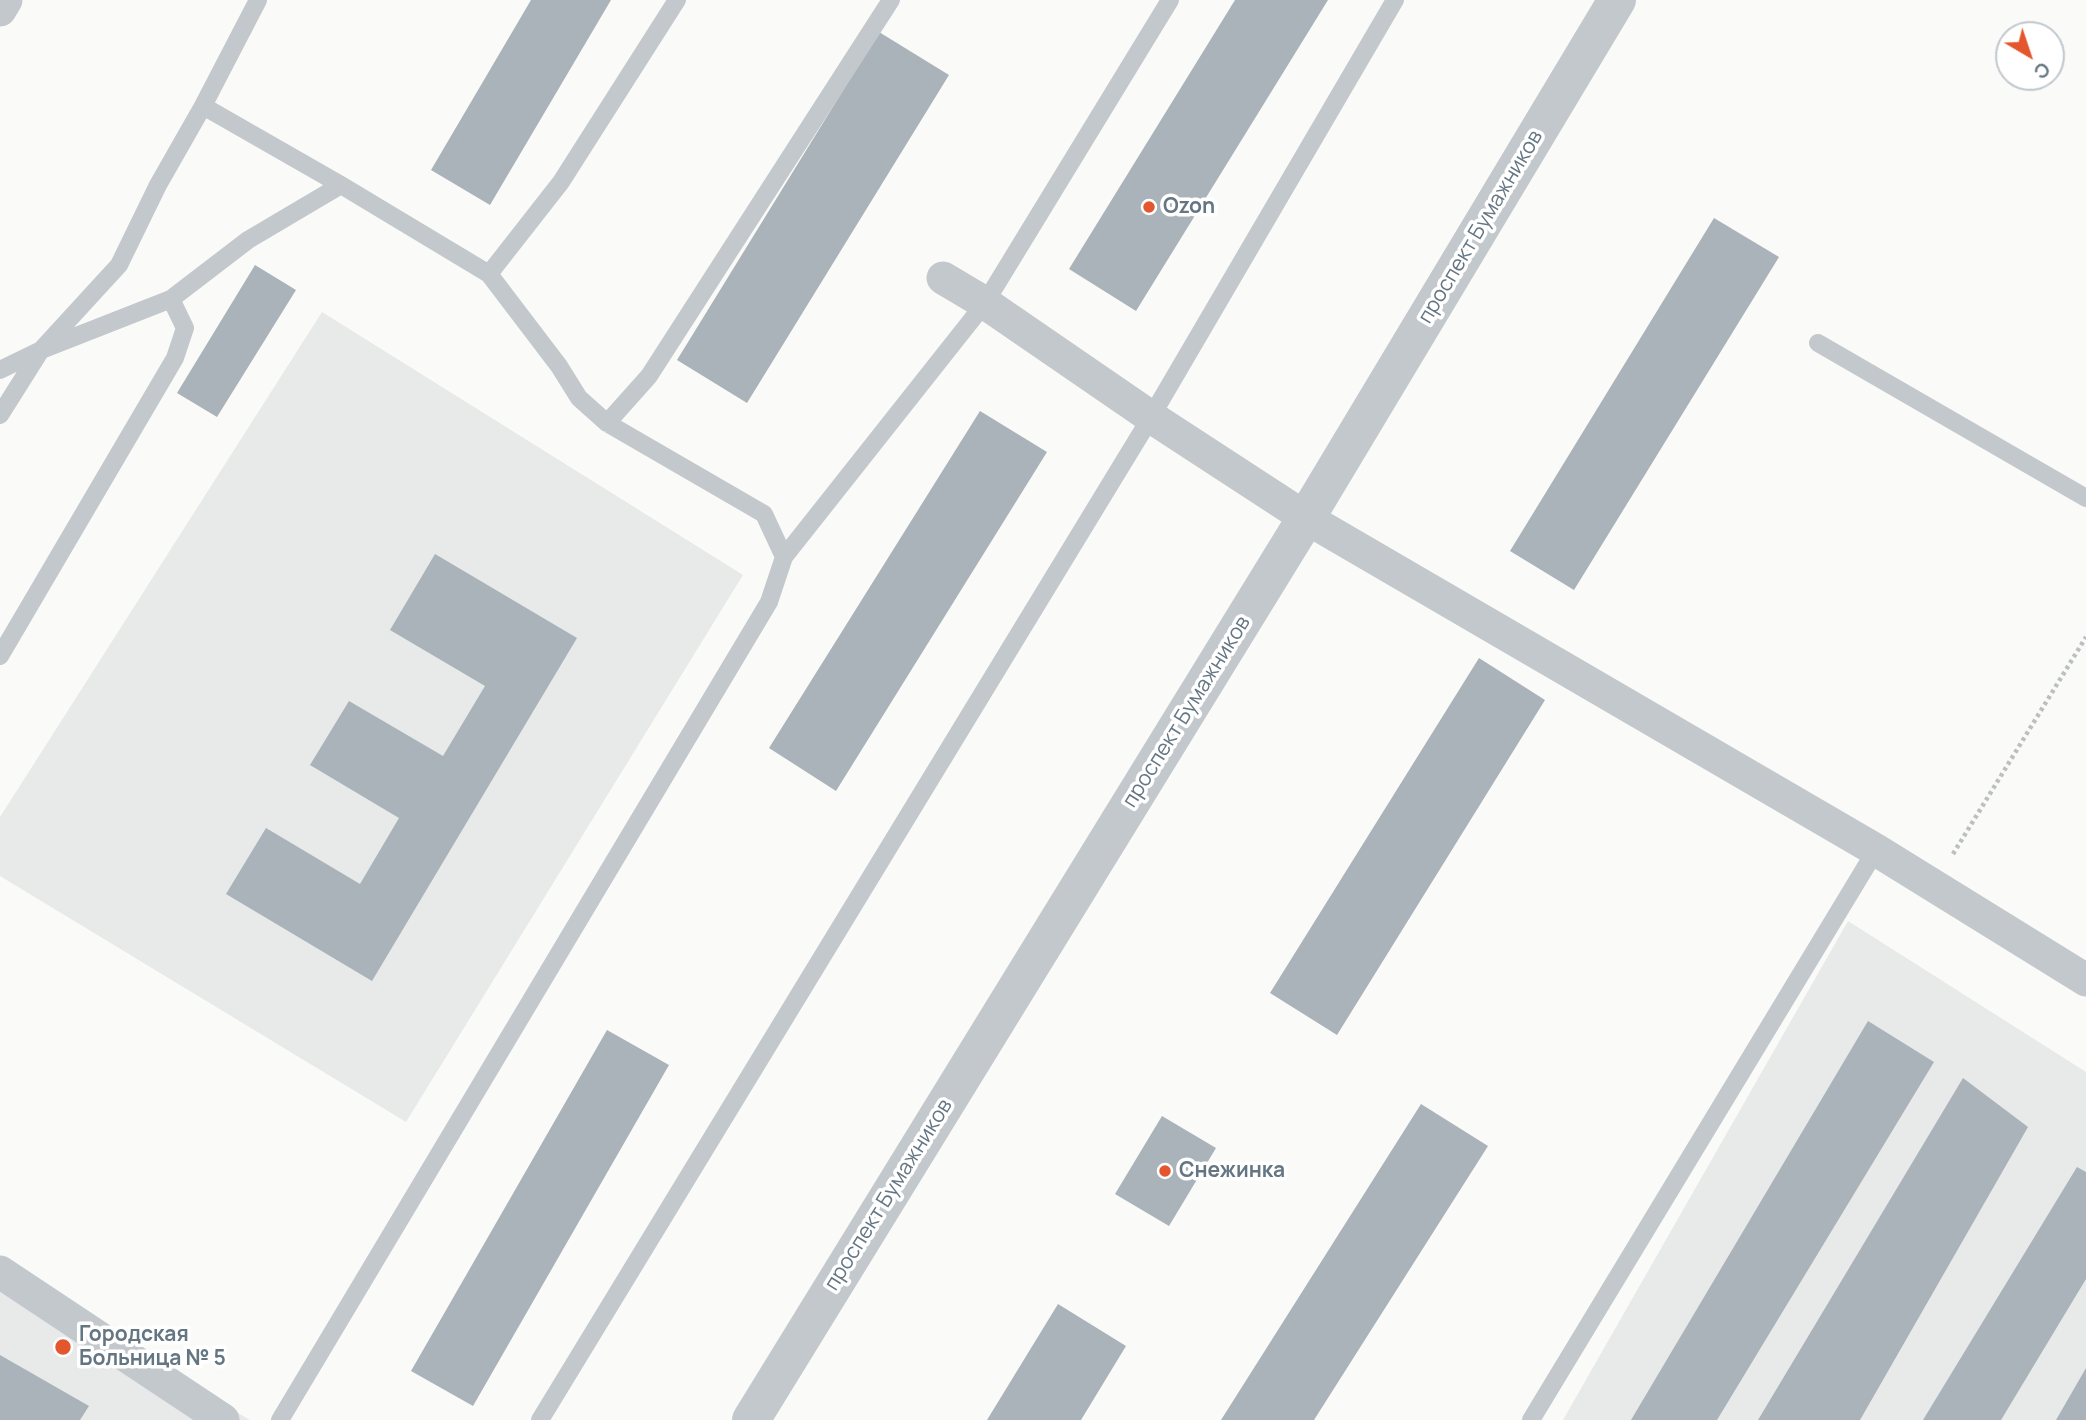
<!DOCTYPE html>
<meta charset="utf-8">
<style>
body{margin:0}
#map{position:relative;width:2086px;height:1420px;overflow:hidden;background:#fafaf8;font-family:Manrope,sans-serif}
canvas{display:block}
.north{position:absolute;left:1995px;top:21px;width:70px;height:70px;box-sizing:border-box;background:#fff;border:2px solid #c1c8cd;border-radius:50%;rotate:141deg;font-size:19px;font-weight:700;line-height:28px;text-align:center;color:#657683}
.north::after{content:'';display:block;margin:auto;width:24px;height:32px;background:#e4572e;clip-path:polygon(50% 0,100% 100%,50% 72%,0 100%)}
</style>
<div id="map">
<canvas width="2086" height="1420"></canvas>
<div class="north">С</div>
</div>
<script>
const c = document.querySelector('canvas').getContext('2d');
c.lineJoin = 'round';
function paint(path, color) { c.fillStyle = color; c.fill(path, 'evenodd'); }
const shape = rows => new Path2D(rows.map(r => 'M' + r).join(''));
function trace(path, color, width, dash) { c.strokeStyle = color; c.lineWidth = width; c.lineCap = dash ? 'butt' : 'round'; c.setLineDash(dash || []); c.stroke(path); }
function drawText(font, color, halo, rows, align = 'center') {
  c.font = font + ' Manrope,sans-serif'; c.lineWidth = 7; c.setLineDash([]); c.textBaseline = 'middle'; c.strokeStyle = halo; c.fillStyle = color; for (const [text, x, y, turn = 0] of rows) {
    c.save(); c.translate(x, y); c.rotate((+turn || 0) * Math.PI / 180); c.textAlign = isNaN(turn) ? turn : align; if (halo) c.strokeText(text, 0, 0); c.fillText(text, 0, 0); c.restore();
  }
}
const built = shape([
 [322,312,743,575,406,1122,0,876,0,817],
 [1848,921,2086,1072,2086,1420,1563,1420],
 [0,1274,250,1420,0,1420]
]);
const building = shape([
 [531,0,611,0,490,205,431,170],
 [1235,0,1328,0,1136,311,1069,269],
 [879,32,949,75,747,403,677,360],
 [1714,218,1779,257,1574,590,1510,551],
 [255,265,296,290,217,417,177,393],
 [980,411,1047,452,836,791,769,748],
 [435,554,577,638,372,981,226,894,266,828,360,884,399,818,310,765,349,701,443,756,485,686,390,630],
 [1479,658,1545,700,1337,1035,1270,993],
 [1868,1021,1934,1062,1717,1420,1631,1420],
 [607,1030,669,1065,473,1406,411,1371],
 [1963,1078,2028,1127,1860,1420,1758,1420],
 [1421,1104,1488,1146,1314,1420,1221,1420],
 [1162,1116,1216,1148,1169,1226,1115,1194],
 [2077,1167,2086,1172,2086,1279,2001,1420,1923,1420],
 [1058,1304,1126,1346,1081,1420,987,1420],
 [0,1355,89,1406,80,1420,0,1420],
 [2086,1368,2086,1420,2056,1420]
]);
const path = shape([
 [1953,854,2086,637]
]);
const service = shape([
 [203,106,341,185,489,274,559,366,579,398,607,423,764,514,784,557,769,602,280,1420],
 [489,274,561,182,677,0],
 [1818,343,2086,498],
 [0,370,41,350,171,299,248,240,341,185],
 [0,415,41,350,119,265,158,185,203,106,258,0],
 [607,423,649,376,891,0],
 [784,557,985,303,1170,0],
 [0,656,175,358,185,328,171,299],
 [540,1420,1151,417,1395,0],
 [1531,1420,1876,850]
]);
const minor = shape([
 [0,10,6,0],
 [943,278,985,303,1151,417,1306,518,1876,850,2086,980],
 [0,1272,223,1420]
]);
const tertiary = shape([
 [751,1420,1306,518,1617,0]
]);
const markers = [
 [1149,207,7,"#e4572e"],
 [1165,1171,7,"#e4572e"],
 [63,1347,9,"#e4572e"]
];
const poiNames = [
 ["Ozon",1163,207],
 ["Снежинка",1179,1171],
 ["Городская",79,1335],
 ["Больница № 5",79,1359]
];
const streetNames = [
 ["проспект Бумажников",1481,227,-59],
 ["проспект Бумажников",1187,712,-58],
 ["проспект Бумажников",889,1195,-58]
];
paint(built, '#e8e9e9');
paint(building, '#aab3b9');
trace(path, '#bbbfc2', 4.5, [3.5, 3.5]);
trace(service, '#c3c8cc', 18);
trace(minor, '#c3c8cc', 33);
trace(tertiary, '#c3c8cc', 38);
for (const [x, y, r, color] of markers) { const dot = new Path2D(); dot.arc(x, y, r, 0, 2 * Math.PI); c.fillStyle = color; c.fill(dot); trace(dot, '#fff', 2.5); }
drawText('bold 21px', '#657683', '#fff', poiNames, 'left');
drawText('21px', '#657683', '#fff', streetNames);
</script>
